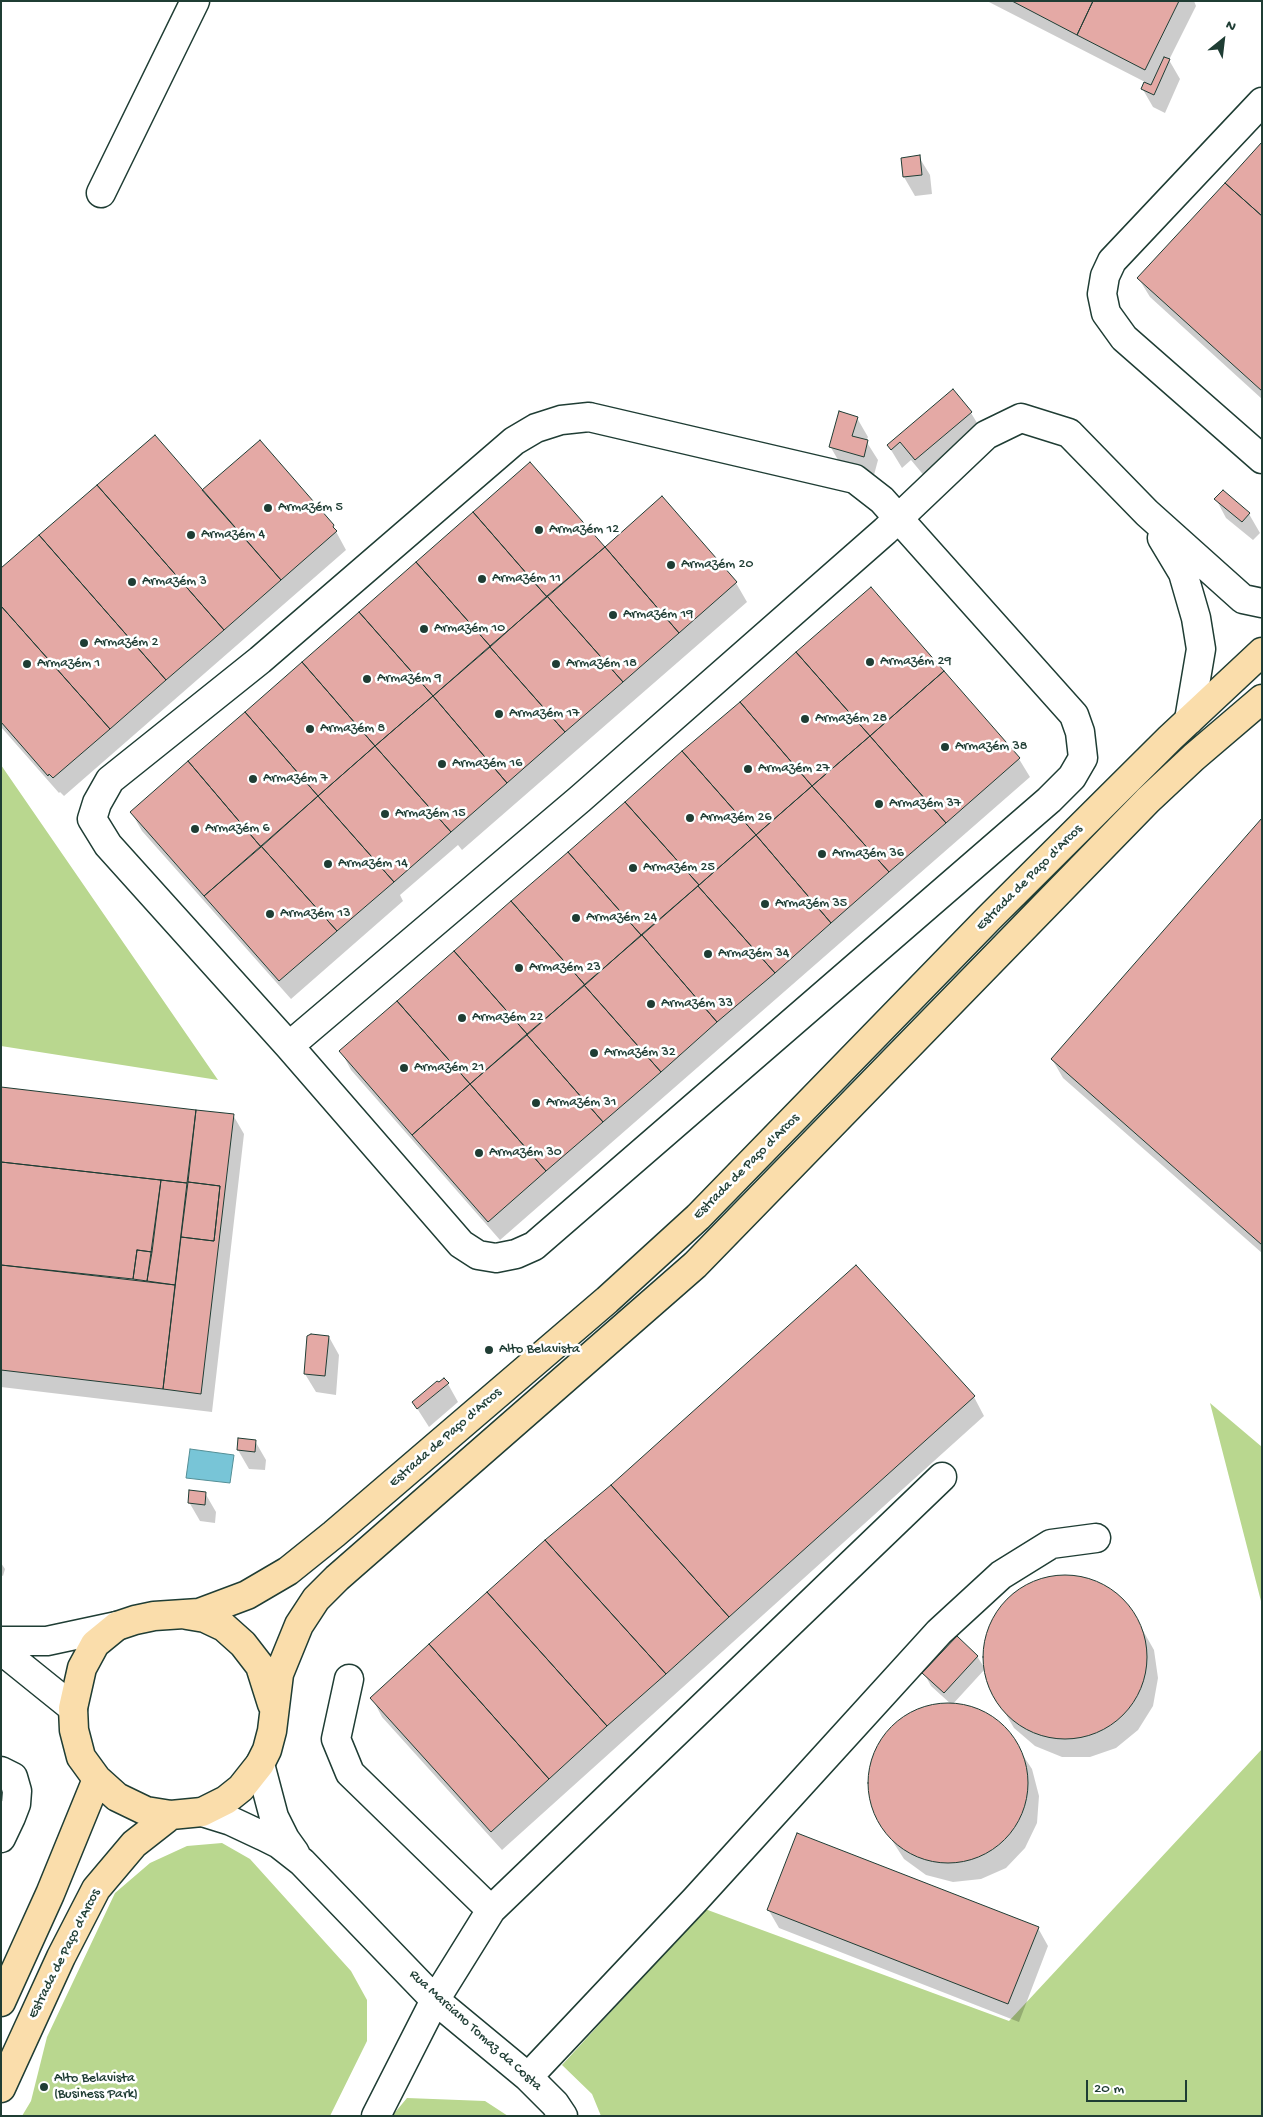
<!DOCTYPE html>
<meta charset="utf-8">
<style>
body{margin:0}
#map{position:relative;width:1263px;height:2117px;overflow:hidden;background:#fff;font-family:"Gochi Hand",sans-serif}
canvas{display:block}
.frame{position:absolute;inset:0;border:2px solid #1f3d34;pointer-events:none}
.north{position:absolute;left:1198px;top:15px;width:50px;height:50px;-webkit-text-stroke:4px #fff;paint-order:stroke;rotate:29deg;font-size:14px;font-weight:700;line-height:20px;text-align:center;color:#1f3d34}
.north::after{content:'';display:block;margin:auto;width:18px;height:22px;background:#1f3d34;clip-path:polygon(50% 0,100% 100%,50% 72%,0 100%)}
.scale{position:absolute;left:1086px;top:2080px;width:101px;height:22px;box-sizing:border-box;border:2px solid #1f3d34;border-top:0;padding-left:6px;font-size:15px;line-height:18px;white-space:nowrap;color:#1f3d34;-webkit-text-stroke:4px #fff;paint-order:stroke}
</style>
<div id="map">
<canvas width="1263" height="2117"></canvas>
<div class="frame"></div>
<div class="north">N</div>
<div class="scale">20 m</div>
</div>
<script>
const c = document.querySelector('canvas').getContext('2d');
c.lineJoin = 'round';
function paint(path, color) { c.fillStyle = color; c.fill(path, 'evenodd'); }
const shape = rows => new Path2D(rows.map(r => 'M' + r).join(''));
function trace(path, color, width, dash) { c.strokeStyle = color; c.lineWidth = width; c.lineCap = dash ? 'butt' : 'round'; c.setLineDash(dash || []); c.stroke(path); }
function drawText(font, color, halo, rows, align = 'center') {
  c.font = font + ' "Gochi Hand",sans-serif'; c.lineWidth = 5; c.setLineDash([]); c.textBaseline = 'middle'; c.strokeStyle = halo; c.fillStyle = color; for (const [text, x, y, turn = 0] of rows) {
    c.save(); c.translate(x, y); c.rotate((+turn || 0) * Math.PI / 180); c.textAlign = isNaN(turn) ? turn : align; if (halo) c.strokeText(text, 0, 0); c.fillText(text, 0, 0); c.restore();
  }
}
const green = shape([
 [1,765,218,1080,1,1046],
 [1210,1403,1262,1447,1262,1605],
 [1262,1749,1262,2116,601,2116,592,2094,562,2065,705,1909,1009,2021],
 [222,1843,250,1859,351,1971,367,2000,367,2041,330,2116,22,2116,31,2101,47,2037,115,1893,150,1863,187,1846],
 [407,2098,485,2101,508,2116,392,2116]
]);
const water = shape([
 [190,1449,234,1455,230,1483,186,1478,190,1449]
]);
const shadow = shape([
 [987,1,1194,1,1196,6,1169,60,1180,79,1165,113,1153,107,1142,88,1145,82],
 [1262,143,1262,399,1150,297,1139,279],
 [919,157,930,175,932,194,915,196,904,177,902,159],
 [953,391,971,413,982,431,926,478,911,460,902,468,888,445],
 [857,418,868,437,866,441,878,460,874,475,841,465,830,446],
 [202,492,333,526,346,550,64,796,60,792,59,793,1,727,1,570],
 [1223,492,1249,514,1260,533,1253,540,1226,518,1216,499],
 [662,498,736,583,747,602,462,850,458,845,400,895,403,901,291,999,142,831,131,812,604,548],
 [871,589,1019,759,1030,777,500,1240,351,1070,341,1051],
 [1262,820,1262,1253,1063,1078,1052,1059],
 [1,1088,233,1115,244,1134,212,1412,1,1387],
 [329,1337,339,1355,336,1395,316,1392,305,1374],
 [448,1384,458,1402,429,1427,413,1402],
 [974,1397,984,1416,502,1850,382,1717,372,1698],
 [239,1439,255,1441,266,1460,265,1470,249,1469,238,1450],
 [205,1493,216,1512,215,1523,200,1521,189,1502],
 [1,1563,5,1569,3,1576,1,1575],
 [1053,1577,1081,1577,1108,1588,1129,1606,1154,1650,1158,1678,1153,1706,1138,1730,1116,1748,1090,1757,1062,1757,1035,1746,1014,1728,988,1684,984,1656,989,1628,1004,1604,1026,1586],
 [977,1656,985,1669,952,1705,931,1686,924,1673],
 [955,1705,982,1711,1004,1727,1032,1769,1039,1796,1037,1823,1025,1848,1006,1868,981,1879,953,1882,926,1875,904,1859,877,1817,869,1790,871,1763,883,1738,903,1719,927,1707],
 [768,1909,1038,1928,1048,1946,1019,2022,779,1928]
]);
const building = shape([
 [1012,1,1093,1,1077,35,1012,1],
 [1093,1,1179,1,1145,70,1077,35,1093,1],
 [1164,57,1170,59,1154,95,1141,89,1144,82,1151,85,1164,57],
 [1262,142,1262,216,1225,183,1262,142],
 [920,155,922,175,903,177,901,158,920,155],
 [1225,183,1262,216,1262,391,1137,278,1225,183],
 [953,389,972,412,915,460,900,442,891,450,887,445,953,389],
 [839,411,858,417,852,436,868,440,864,457,829,447,839,411],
 [155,435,281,580,224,630,97,485,155,435],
 [260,440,334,525,333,527,337,531,281,580,202,490,260,440],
 [530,462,605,547,547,597,473,512,530,462],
 [97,485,224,630,166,680,39,535,97,485],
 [1223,490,1250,513,1242,522,1214,499,1223,490],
 [662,496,737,582,679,633,605,547,662,496],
 [473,512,547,597,490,646,416,562,473,512],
 [39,535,166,680,110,729,1,606,1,568,39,535],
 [605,547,679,633,623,682,547,596,605,547],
 [416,562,490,646,433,696,359,612,416,562],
 [871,587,944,671,870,736,796,652,871,587],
 [547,596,623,682,565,732,490,647,547,596],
 [1,606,110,729,53,778,49,774,48,776,1,722,1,606],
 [359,612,433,696,375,746,302,662,359,612],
 [490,647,565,732,507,783,433,696,490,647],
 [796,652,870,736,812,786,740,702,796,652],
 [302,662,375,746,318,796,245,712,302,662],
 [944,671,1020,758,946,823,870,736,944,671],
 [433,696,507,783,451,832,375,746,433,696],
 [740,702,812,786,756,835,682,751,740,702],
 [245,712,318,796,261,847,188,761,245,712],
 [870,736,946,823,889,872,812,786,870,736],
 [375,746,451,832,394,882,318,796,375,746],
 [682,751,756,835,699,885,625,802,682,751],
 [188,761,261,847,204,896,130,812,188,761],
 [812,786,889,872,831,923,756,835,812,786],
 [318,796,394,882,337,931,261,846,318,796],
 [625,802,699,885,641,935,568,852,625,802],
 [1262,818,1262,1245,1051,1059,1262,818],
 [756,835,831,923,775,973,698,886,756,835],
 [261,846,337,931,279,981,204,896,261,846],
 [568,852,641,935,585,985,511,901,568,852],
 [698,886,775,973,717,1022,642,935,698,886],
 [511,901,585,985,527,1034,454,951,511,901],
 [642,935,717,1022,661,1072,584,985,642,935],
 [454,951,527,1034,470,1084,397,1001,454,951],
 [584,985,661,1072,603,1122,527,1035,584,985],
 [397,1001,470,1084,412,1135,339,1051,397,1001],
 [527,1035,603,1122,546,1171,470,1084,527,1035],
 [470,1084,546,1171,488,1222,412,1135,470,1084],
 [1,1087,196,1110,187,1183,1,1162,1,1087],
 [196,1110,234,1114,201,1394,163,1389,181,1237,214,1241,220,1186,188,1182,196,1110],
 [1,1162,161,1180,152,1252,137,1250,133,1279,1,1265,1,1162],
 [161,1180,187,1183,175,1285,147,1281,161,1180],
 [188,1182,220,1186,214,1241,181,1237,188,1182],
 [137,1250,152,1252,147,1281,133,1279,137,1250],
 [1,1265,175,1285,163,1389,1,1370,1,1265],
 [856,1265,975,1396,729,1617,611,1485,856,1265],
 [311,1334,329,1336,325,1376,304,1374,307,1336,311,1334],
 [444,1378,449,1383,417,1409,412,1402,437,1381,439,1382,444,1378],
 [238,1438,256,1440,255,1452,237,1450,238,1438],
 [611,1485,729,1617,666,1674,545,1540,611,1485],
 [189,1490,206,1492,205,1505,188,1503,189,1490],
 [545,1540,666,1674,607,1726,487,1592,545,1540],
 '983 1657a82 82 0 1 1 164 0a82 82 0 1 1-164 0Z',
 [487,1592,607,1726,549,1779,429,1644,487,1592],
 [957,1636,978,1656,944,1693,922,1673,957,1636],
 [429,1644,549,1779,491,1832,370,1698,429,1644],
 '868 1783a80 80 0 1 1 160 0a80 80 0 1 1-160 0Z',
 [797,1833,1039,1927,1008,2004,767,1910,797,1833]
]);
const minor = shape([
 [1262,102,1112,261,1105,276,1102,294,1106,313,1124,338,1262,459],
 [101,193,195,1],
 [589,417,855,479,882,500,1074,715,1080,732,1083,758,1072,777,1049,800,534,1246,516,1254,496,1258,478,1255,461,1244,289,1046,108,845,92,819,97,803,110,780,260,660,514,441,536,428,561,420,589,417],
 [1162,538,1183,573,1196,618,1201,649,1189,720],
 [289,1046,580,799,885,531,986,435,1021,418,1069,433,1147,513,1243,599,1262,603],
 [1,1641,47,1641,117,1626],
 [1,1650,73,1708],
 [349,1679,336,1739,350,1773,491,1910],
 [260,1764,274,1817,285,1839,295,1853],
 [1,1771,13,1777,17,1791,16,1804,11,1817,1,1838],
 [202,1812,231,1821,263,1836,279,1844,302,1862,435,2000,528,2077,555,2104,563,2116],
 [528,2077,695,1900,939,1632,1001,1575,1051,1544,1096,1538],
 [376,2116,435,2000,491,1910,942,1477]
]);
const major = shape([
 [1262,652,1170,738,989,918,698,1217,607,1300,334,1534,288,1571,247,1595,199,1613,154,1616,135,1620,117,1626,95,1644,82,1668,73,1708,74,1730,81,1757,97,1779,117,1797,146,1811,171,1815,202,1812,226,1800,241,1788,260,1764,267,1750,272,1731,279,1674,299,1625,316,1599,337,1578,695,1265,1148,800,1194,757,1262,699],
 [187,1615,205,1618,224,1627,243,1644,260,1666,272,1704],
 [1,2002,50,1894,97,1779],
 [1,2088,61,1957,96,1889,134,1844,171,1815]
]);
const markers = [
 [268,508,5,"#1f3d34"],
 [539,530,5,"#1f3d34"],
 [191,535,5,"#1f3d34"],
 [671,565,5,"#1f3d34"],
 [482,579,5,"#1f3d34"],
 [132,582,5,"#1f3d34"],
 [613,615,5,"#1f3d34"],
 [424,629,5,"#1f3d34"],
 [84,643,5,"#1f3d34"],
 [870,662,5,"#1f3d34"],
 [27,664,5,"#1f3d34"],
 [556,664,5,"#1f3d34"],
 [367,679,5,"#1f3d34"],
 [499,714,5,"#1f3d34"],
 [805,719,5,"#1f3d34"],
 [310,729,5,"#1f3d34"],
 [945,747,5,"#1f3d34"],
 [442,764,5,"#1f3d34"],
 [748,769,5,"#1f3d34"],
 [253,779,5,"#1f3d34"],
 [879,804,5,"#1f3d34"],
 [385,814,5,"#1f3d34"],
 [690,818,5,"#1f3d34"],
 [195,829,5,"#1f3d34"],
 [822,854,5,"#1f3d34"],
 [328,864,5,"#1f3d34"],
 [633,868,5,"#1f3d34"],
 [765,904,5,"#1f3d34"],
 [270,914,5,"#1f3d34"],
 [576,918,5,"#1f3d34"],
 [708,954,5,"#1f3d34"],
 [519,968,5,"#1f3d34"],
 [651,1004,5,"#1f3d34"],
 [462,1018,5,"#1f3d34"],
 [594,1053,5,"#1f3d34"],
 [404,1068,5,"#1f3d34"],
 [536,1103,5,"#1f3d34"],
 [479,1153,5,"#1f3d34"],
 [489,1350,5,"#1f3d34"],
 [44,2087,5,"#1f3d34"]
];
const poiNames = [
 ["Armazém 5",278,508],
 ["Armazém 12",549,530],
 ["Armazém 4",201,535],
 ["Armazém 20",681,565],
 ["Armazém 11",492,579],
 ["Armazém 3",142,582],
 ["Armazém 19",623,615],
 ["Armazém 10",434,629],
 ["Armazém 2",94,643],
 ["Armazém 29",880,662],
 ["Armazém 1",37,664],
 ["Armazém 18",566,664],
 ["Armazém 9",377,679],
 ["Armazém 17",509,714],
 ["Armazém 28",815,719],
 ["Armazém 8",320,729],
 ["Armazém 38",955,747],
 ["Armazém 16",452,764],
 ["Armazém 27",758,769],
 ["Armazém 7",263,779],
 ["Armazém 37",889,804],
 ["Armazém 15",395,814],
 ["Armazém 26",700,818],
 ["Armazém 6",205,829],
 ["Armazém 36",832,854],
 ["Armazém 14",338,864],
 ["Armazém 25",643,868],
 ["Armazém 35",775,904],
 ["Armazém 13",280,914],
 ["Armazém 24",586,918],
 ["Armazém 34",718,954],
 ["Armazém 23",529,968],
 ["Armazém 33",661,1004],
 ["Armazém 22",472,1018],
 ["Armazém 32",604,1053],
 ["Armazém 21",414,1068],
 ["Armazém 31",546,1103],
 ["Armazém 30",489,1153],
 ["Alto Belavista",499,1350],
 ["Alto Belavista",54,2079],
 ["(Business Park)",54,2095]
];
const streetNames = [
 ["Estrada de Paço d'Arcos",1030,878,-45],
 ["Estrada de Paço d'Arcos",747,1167,-45],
 ["Estrada de Paço d'Arcos",446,1438,-41],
 ["Estrada de Paço d'Arcos",65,1954,-63],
 ["Rua Marciano Tomaz da Costa",475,2031,42]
];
paint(green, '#b9d78f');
paint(water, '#78c5d7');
trace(water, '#548f96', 1);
paint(shadow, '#0003');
paint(building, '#e4a9a5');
trace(building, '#1f3d34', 1);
trace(minor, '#1f3d34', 31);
trace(major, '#1f3d34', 31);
trace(minor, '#fff', 28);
trace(major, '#faddab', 28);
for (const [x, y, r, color] of markers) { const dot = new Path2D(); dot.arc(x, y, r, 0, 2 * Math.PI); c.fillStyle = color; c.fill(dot); trace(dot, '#fff', 2); }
drawText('14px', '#1f3d34', '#fff', poiNames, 'left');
drawText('14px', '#1f3d34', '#fff', streetNames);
</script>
